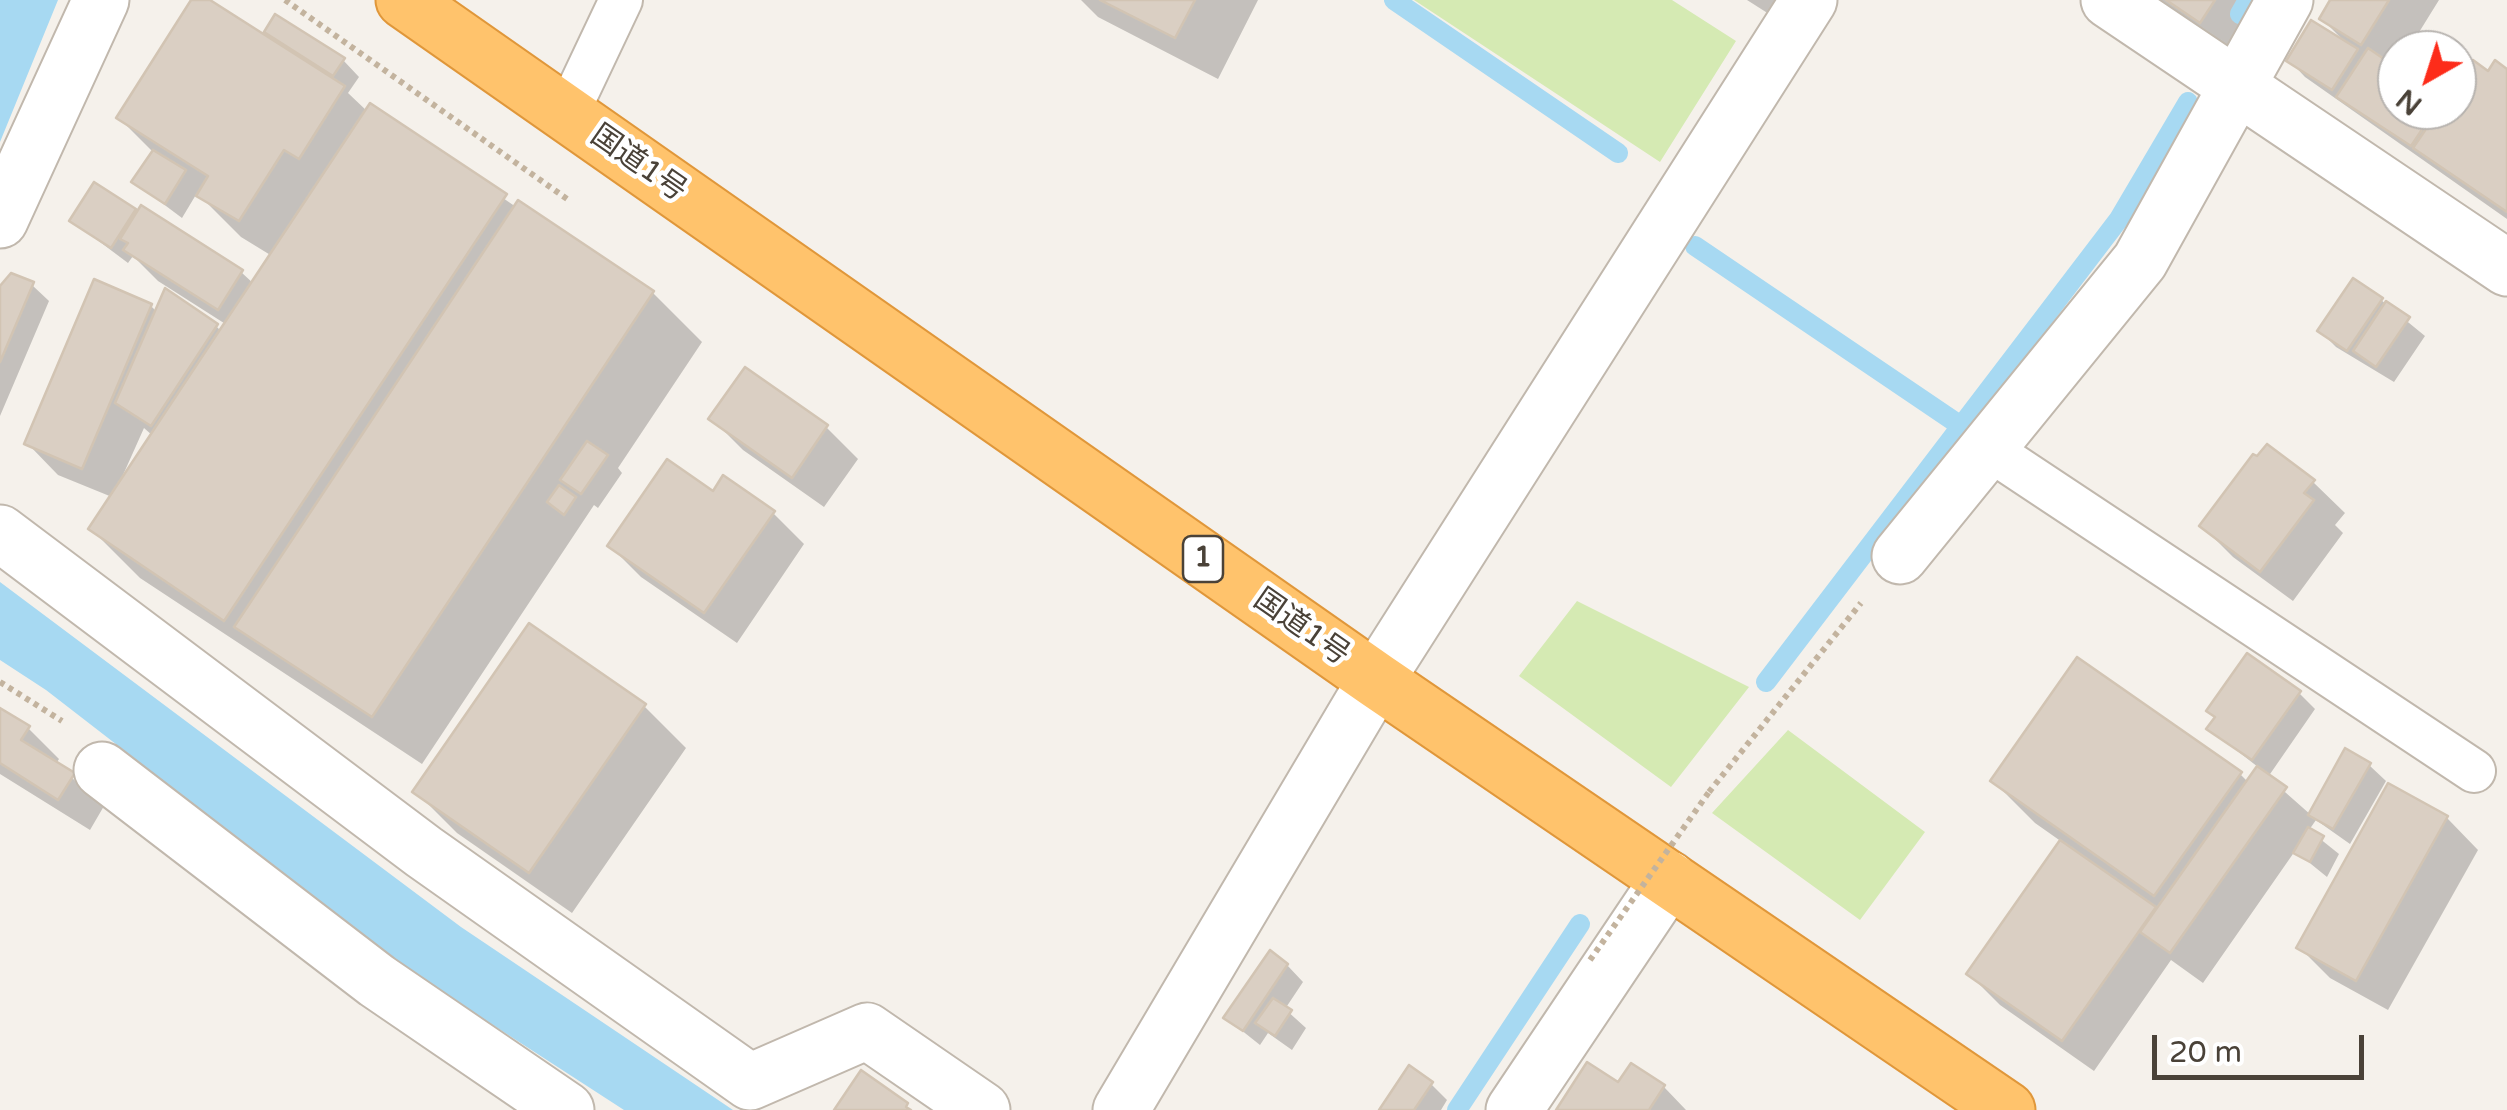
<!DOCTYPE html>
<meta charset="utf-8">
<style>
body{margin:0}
#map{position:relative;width:2507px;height:1110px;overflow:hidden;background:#f5f1eb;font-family:"Varela Round",sans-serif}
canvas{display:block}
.north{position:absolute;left:2377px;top:30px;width:100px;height:100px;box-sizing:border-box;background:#fff;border:2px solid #b7b3af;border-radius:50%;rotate:219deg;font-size:28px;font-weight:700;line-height:40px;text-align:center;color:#4a4238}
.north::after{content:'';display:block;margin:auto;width:35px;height:45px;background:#fd2c1a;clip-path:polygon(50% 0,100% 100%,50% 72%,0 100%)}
.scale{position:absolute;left:2152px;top:1035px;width:212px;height:45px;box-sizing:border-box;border:5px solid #4a4238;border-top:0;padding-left:12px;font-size:30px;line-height:35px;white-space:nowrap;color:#4a4238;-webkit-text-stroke:8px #fff;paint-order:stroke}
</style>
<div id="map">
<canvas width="2507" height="1110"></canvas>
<div class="north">N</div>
<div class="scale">20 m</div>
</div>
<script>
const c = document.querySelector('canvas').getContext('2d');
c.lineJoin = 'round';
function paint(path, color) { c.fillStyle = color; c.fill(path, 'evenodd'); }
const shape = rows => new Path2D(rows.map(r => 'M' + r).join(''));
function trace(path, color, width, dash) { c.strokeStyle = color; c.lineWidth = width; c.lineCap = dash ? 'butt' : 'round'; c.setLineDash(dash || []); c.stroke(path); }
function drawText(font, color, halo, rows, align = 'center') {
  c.font = font + ' "Varela Round","Noto Sans JP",sans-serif'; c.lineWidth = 9; c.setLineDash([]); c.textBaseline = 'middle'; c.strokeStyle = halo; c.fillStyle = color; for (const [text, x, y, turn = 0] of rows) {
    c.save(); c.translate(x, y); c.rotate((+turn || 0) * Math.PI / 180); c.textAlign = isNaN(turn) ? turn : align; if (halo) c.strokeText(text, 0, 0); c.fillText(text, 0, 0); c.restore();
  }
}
const green = shape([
 [1414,0,1672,0,1736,41,1660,162],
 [1577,601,1749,687,1671,787,1519,676],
 [1788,730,1925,832,1860,920,1712,813]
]);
const water = shape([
 [0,0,58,0,0,142],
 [0,582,461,927,733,1110,624,1110,408,970,46,690,0,660]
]);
const shadow = shape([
 [194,0,206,0,280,44,267,32,343,60,359,77,348,93,368,112,371,107,516,207,653,293,702,342,618,468,622,473,598,508,594,505,422,764,140,578,91,529,112,497,58,475,27,443,151,306,157,312,216,326,222,332,227,325,158,281,133,256,128,263,72,221,134,211,241,272,254,284,272,256,241,237,197,193,182,218,134,182,154,153,119,118],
 [144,428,153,436,126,477,123,475],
 [1081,0,1258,0,1218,79,1098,17],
 [1747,0,1794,0,1780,21],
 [2152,0,2267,0,2232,52],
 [2333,0,2439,0,2408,50,2397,50,2397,110,2457,110,2457,88,2507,72,2507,219,2305,77,2289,60,2345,42,2322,19],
 [32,285,49,301,0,416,0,290],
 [2381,300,2425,336,2394,382,2336,347,2320,331],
 [712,419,826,427,858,459,824,507,743,450],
 [2313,482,2345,513,2335,525,2343,533,2293,601,2233,557,2202,526],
 [713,495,773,513,804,544,737,643,641,577,610,546],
 [2299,693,2315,709,2268,777,2311,815,2369,765,2386,781,2350,844,2316,820,2309,830,2339,854,2327,877,2295,851,2203,983,2171,960,2094,1071,2000,1005,1969,974,2062,842,2035,823,1993,781,2240,774,2248,782,2258,767,2209,729],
 [644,706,686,748,572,913,457,833,415,791],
 [0,711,28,728,59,759,56,764,104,806,90,830,0,774],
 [2389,786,2447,818,2478,850,2388,1010,2330,978,2299,947],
 [1287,965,1303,982,1285,1009,1306,1028,1292,1050,1268,1033,1260,1045,1226,1018],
 [1631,1067,1664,1087,1686,1110,1559,1110,1619,1085],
 [1431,1084,1447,1100,1441,1110,1382,1110]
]);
const stream = shape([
 [1394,0,1618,153],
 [2240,14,2248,0],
 [1695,246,1961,426],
 [1766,682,2119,219,2188,102],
 [1457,1110,1580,924]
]);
const building = shape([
 [191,0,210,0,345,86,299,159,284,150,239,221,196,196,208,176,116,118,191,0],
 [1100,0,1195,0,1175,38,1100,0],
 [2166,0,2215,0,2200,23,2166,0],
 [2330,0,2389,0,2361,45,2319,19,2330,0],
 [275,14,345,58,333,76,264,32,275,14],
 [2311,20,2358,49,2332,90,2286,61,2311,20],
 [2368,48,2397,68,2397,110,2435,110,2411,146,2336,97,2368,48],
 [2473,60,2488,71,2495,60,2507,69,2507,212,2413,148,2439,110,2457,110,2457,84,2473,60],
 [370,103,507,194,224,621,88,529,370,103],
 [153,150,186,170,165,204,131,182,153,150],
 [94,182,136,209,111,248,69,221,94,182],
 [518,200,654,291,372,717,234,627,518,200],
 [141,205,243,270,218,310,123,250,128,243,120,239,141,205],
 [11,273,34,282,0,362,0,286,11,273],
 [2353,278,2383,298,2347,351,2317,331,2353,278],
 [94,279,152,304,82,469,24,444,94,279],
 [165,288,218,324,151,426,115,403,165,288],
 [2386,301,2410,317,2376,367,2353,351,2386,301],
 [745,367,828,425,792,478,708,419,745,367],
 [587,441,608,455,581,494,560,480,587,441],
 [2267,444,2315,480,2304,493,2314,500,2260,572,2199,526,2253,454,2257,456,2267,444],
 [667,459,713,491,723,475,775,511,704,613,607,546,667,459],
 [559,485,576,497,564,515,547,502,559,485],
 [529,623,646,704,529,873,412,792,529,623],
 [2247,653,2301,691,2252,760,2206,729,2215,717,2206,711,2247,653],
 [2077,657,2242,772,2154,896,1990,781,2077,657],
 [0,708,30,726,21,740,75,773,58,800,0,763,0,708],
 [2345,748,2371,763,2333,829,2308,815,2345,748],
 [2257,766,2287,787,2170,953,2140,932,2257,766],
 [2388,783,2448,816,2356,981,2296,948,2388,783],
 [2308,827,2324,836,2310,862,2293,853,2308,827],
 [2060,840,2156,907,2062,1041,1966,974,2060,840],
 [1270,950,1288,964,1243,1031,1223,1018,1270,950],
 [1273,998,1292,1010,1275,1036,1255,1023,1273,998],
 [1587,1062,1618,1082,1631,1063,1665,1085,1649,1110,1556,1110,1587,1062],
 [1409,1065,1433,1082,1414,1110,1379,1110,1409,1065],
 [861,1070,908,1103,906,1107,911,1110,834,1110,861,1070]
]);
const path = shape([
 [285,0,570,201],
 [0,682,62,721],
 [1709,792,1861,603]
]);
const lane = shape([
 [567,114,621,0],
 [1987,448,2474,771]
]);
const street = shape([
 [2109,0,2507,268],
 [0,220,101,0],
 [0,533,424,852,750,1082,867,1031,982,1110],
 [1900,556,2140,261,2285,0],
 [102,770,377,981,566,1110],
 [1121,1110,1376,680,1809,0],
 [1514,1110,1669,879]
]);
const highway = shape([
 [404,0,1376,680,2007,1110]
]);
const pathBridge = shape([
 [1590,960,1709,792]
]);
const shields = [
 [1203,559,40]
];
const shieldNames = [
 ["1",1203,559]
];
const streetNames = [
 ["国道1号",638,164,35],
 ["国道1号",1301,628,35]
];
paint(green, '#d5eab3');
paint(water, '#a7d9f2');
paint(shadow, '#0003');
trace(stream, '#a7d9f2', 20);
paint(building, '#dacfc3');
trace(building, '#d2c4b3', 2.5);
trace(lane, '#c1b8ad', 46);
trace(street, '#c1b8ad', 59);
trace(highway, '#e0973a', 59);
trace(path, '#c3b39e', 6, [5, 5]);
trace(lane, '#fff', 42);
trace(street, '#fff', 55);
trace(highway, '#ffc36c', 55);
trace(pathBridge, '#c3b39e', 6, [5, 5]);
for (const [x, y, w] of shields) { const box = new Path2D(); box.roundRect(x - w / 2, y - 23, w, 46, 8); c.fillStyle = '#fff'; c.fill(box); trace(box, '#4a4238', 2.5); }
drawText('bold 28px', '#4a4238', null, shieldNames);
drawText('30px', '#4a4238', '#fff', streetNames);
</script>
